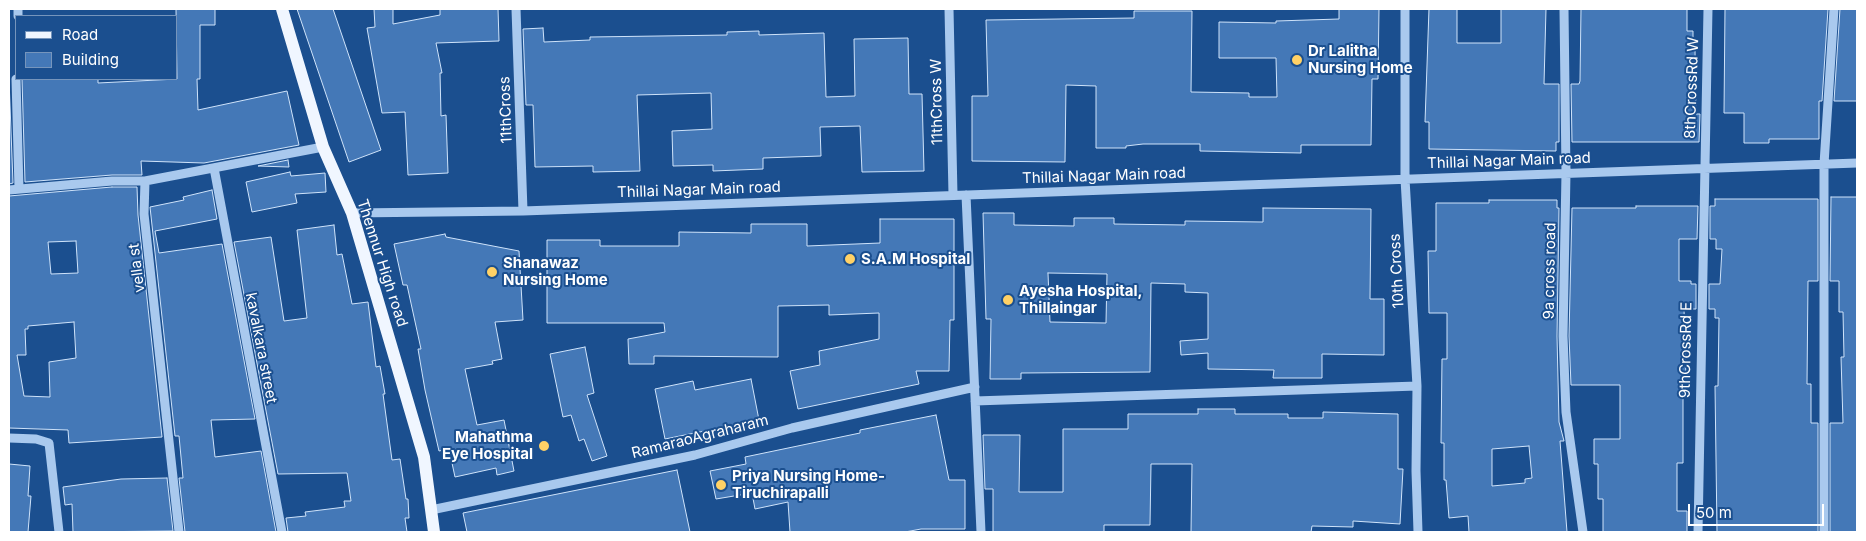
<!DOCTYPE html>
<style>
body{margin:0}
#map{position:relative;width:1866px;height:541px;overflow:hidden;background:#1b4f8f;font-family:Inter,sans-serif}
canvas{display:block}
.frame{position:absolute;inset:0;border:10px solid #fff;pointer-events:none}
.legend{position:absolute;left:15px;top:15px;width:162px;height:65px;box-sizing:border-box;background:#1b4f8f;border:1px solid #7695bc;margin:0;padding:6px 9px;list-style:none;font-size:15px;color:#fff}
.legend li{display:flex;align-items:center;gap:10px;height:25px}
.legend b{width:25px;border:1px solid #7695bc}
.scale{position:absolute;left:1688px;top:504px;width:136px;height:22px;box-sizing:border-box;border:2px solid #fff;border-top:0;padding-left:6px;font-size:15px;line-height:18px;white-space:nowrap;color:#fff;-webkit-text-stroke:4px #1b4f8f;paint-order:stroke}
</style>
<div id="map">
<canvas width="1866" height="541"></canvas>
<div class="frame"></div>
<ul class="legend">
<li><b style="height:6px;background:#f0f6ff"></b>Road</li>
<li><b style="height:14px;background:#4478b7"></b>Building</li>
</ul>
<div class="scale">50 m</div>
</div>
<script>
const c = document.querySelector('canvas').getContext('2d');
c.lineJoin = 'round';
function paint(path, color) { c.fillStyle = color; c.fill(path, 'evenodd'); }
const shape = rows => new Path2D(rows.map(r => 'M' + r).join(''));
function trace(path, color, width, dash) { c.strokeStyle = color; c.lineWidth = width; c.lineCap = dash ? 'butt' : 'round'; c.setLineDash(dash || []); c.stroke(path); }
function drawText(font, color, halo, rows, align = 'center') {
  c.font = font + ' Inter,sans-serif'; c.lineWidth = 4; c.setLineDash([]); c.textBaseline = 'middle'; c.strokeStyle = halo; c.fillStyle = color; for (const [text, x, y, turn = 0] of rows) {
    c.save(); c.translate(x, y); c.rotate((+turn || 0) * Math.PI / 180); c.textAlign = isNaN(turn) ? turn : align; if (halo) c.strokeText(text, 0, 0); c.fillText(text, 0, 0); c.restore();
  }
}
const building = shape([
 [176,9,215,9,215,25,200,25,200,79,197,79,198,110,287,91,299,145,204,163,141,161,142,175,112,175,25,182,22,79,98,79,98,83,177,79,176,9],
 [297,9,333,9,381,150,349,162,297,9],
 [374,9,393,9,393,24,440,15,440,9,498,9,499,41,436,43,442,73,440,73,441,116,446,115,448,173,408,175,405,112,382,113,367,28,375,27,374,9],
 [1339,9,1379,9,1378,79,1372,79,1371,145,1301,145,1301,153,1200,151,1200,144,1143,144,1126,146,1126,148,1096,148,1096,86,1066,85,1065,162,972,161,972,96,988,96,986,20,1134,18,1134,11,1192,11,1191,92,1249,93,1249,97,1277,97,1276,58,1219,58,1219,22,1276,23,1276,21,1339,19,1339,9],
 [1429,9,1457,9,1457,43,1501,43,1501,9,1546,9,1544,84,1559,84,1559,142,1556,142,1556,151,1429,149,1429,122,1425,122,1429,9],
 [1581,9,1687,9,1687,31,1693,31,1693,50,1695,50,1696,114,1700,114,1699,142,1572,142,1571,84,1579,84,1580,81,1581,9],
 [1725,9,1828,9,1822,101,1819,101,1819,139,1769,139,1769,143,1744,143,1744,113,1724,113,1725,9],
 [1840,9,1857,9,1857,101,1834,101,1840,9],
 [543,28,544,42,590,40,590,37,727,35,727,32,759,31,759,35,824,33,826,97,855,96,854,39,908,38,909,94,922,94,924,171,862,172,860,126,820,127,821,156,763,158,763,169,713,171,713,165,673,166,672,131,712,129,711,93,637,95,640,171,593,172,593,166,535,167,533,105,526,105,523,29,543,28],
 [9,79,13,183,9,184,9,79],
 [288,160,289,167,258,166,288,160],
 [290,172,291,176,325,173,326,192,295,194,297,203,252,212,246,182,290,172],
 [112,187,137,187,138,215,162,437,69,443,68,430,9,428,9,196,112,187],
 [76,241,78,273,51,274,48,242,76,241],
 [74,322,76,358,49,362,50,397,24,396,17,355,26,355,25,329,28,329,28,326,74,322],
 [212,190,217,219,155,231,159,253,222,244,255,419,211,420,215,457,261,451,276,532,185,532,179,478,183,478,179,436,175,436,150,207,184,200,183,197,212,190],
 [1831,197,1857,197,1857,532,1830,532,1830,423,1843,423,1841,357,1844,357,1843,312,1839,312,1839,281,1830,281,1831,197],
 [1715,199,1818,199,1818,281,1808,281,1807,384,1811,384,1811,423,1818,423,1818,532,1717,532,1715,386,1718,386,1719,318,1715,318,1715,309,1709,309,1709,284,1720,284,1722,249,1716,249,1716,239,1710,239,1710,206,1715,206,1715,199],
 [1489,200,1557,200,1557,208,1559,208,1557,336,1559,422,1564,441,1560,441,1567,532,1469,532,1468,516,1449,518,1446,480,1444,480,1444,443,1441,443,1442,359,1447,359,1447,313,1429,313,1428,251,1436,251,1436,203,1489,203,1489,200],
 [1529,446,1532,478,1525,479,1525,483,1492,486,1492,449,1529,446],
 [1636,206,1698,206,1697,239,1679,239,1679,281,1691,281,1691,284,1696,284,1696,309,1684,309,1686,380,1683,380,1683,463,1677,463,1677,511,1687,511,1687,532,1603,532,1603,499,1598,499,1598,464,1594,464,1594,439,1620,439,1620,385,1571,385,1569,336,1572,208,1636,208,1636,206],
 [1263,208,1371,209,1370,299,1384,299,1384,355,1322,354,1322,378,1273,378,1274,370,1208,369,1208,353,1181,355,1180,341,1208,339,1208,293,1185,292,1185,284,1151,283,1150,372,1021,373,1021,379,990,379,991,319,986,319,983,213,1014,213,1014,225,1074,226,1074,218,1114,218,1114,224,1185,225,1185,221,1263,222,1263,208],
 [1048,273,1107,274,1106,323,1050,322,1048,273],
 [880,219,954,219,954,320,950,320,949,371,916,371,919,384,798,409,790,371,820,365,819,351,879,339,879,313,829,315,829,305,778,306,778,357,654,356,654,364,629,364,628,339,665,332,664,323,547,323,547,240,600,240,600,246,679,246,679,232,751,233,751,224,807,224,807,246,880,243,880,219],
 [334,225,337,255,342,254,352,304,368,302,376,367,380,366,385,394,383,394,392,460,400,459,406,499,408,499,409,518,405,518,407,532,288,532,286,518,306,516,305,512,345,507,344,501,351,501,347,473,278,474,234,242,271,237,284,321,307,318,297,230,334,225],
 [445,234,446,237,519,251,523,320,495,322,502,359,492,361,493,364,465,369,477,425,504,420,514,471,497,475,496,468,455,477,449,449,439,451,425,390,418,349,421,349,407,285,403,285,394,244,445,234],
 [585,347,594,393,587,395,607,456,592,461,584,439,579,441,571,415,563,417,550,354,585,347],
 [751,379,759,420,665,439,655,389,693,381,695,390,751,379],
 [1198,409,1235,409,1235,414,1288,414,1288,418,1323,418,1323,412,1398,414,1398,469,1403,469,1400,524,1353,521,1353,527,1312,526,1311,532,1191,532,1192,464,1151,464,1150,525,1104,525,1104,532,993,532,993,489,985,489,983,435,1020,435,1019,492,1063,492,1063,429,1128,429,1128,414,1198,414,1198,409],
 [936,415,949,480,965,480,965,529,921,529,905,532,790,532,788,502,755,509,752,493,716,499,710,471,746,464,745,457,860,433,860,430,936,415],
 [9,464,30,466,28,496,31,496,28,532,9,532,9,464],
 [677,470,690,532,467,532,463,513,677,470],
 [167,478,173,531,73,532,72,504,65,505,63,487,121,479,167,478]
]);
const minor = shape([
 [516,9,523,211],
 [949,9,953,195],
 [1405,9,1405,179,1417,386,1416,471,1418,532],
 [1564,9,1566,173,1563,336,1566,412,1583,532],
 [18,16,18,9],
 [16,79,19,189],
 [214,168,282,532],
 [9,190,112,181,145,181],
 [966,195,981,532],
 [352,213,523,211,1857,163],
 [975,401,1417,386],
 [9,438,36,439,49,443,59,532],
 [431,510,695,455,792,428,975,387],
 [179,532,144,214,145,181,323,147],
 [1698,532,1708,9],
 [1824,532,1824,164,1834,9]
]);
const major = shape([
 [282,9,323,147,352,213,424,457,434,532]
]);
const markers = [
 [1297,60,6,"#ffd166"],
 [850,259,6,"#ffd166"],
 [492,272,6,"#ffd166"],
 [1008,300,6,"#ffd166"],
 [544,446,6,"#ffd166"],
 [721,485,6,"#ffd166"]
];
const poiNames = [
 ["Dr Lalitha",1308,51],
 ["Nursing Home",1308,68],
 ["S.A.M Hospital",861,259],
 ["Shanawaz",503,263],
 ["Nursing Home",503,280],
 ["Ayesha Hospital,",1019,291],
 ["Thillaingar",1019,308],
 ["Mahathma",533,437,"right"],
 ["Eye Hospital",533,454,"right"],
 ["Priya Nursing Home-",732,476],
 ["Tiruchirapalli",732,493]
];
const streetNames = [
 ["8thCrossRd W",1692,88,-88],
 ["11thCross W",937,102,-91],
 ["11thCross",506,110,-92],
 ["Thillai Nagar Main road",1509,161,-2],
 ["Thillai Nagar Main road",1104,176,-2],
 ["Thillai Nagar Main road",699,190,-2],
 ["Thennur High road",382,263,72],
 ["vella st",137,268,-97],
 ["10th Cross",1397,271,-93],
 ["9a cross road",1550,271,-89],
 ["kavalkara street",261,348,79],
 ["9thCrossRd E",1686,350,-89],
 ["RamaraoAgraharam",700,437,-14]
];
paint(building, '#4478b7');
trace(building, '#cfe3fa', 1);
trace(minor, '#a9c9ee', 9);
trace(major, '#f0f6ff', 12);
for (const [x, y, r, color] of markers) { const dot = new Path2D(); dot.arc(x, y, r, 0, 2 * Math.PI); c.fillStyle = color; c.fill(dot); trace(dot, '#1b4f8f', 2); }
drawText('bold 15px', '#fff', '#1b4f8f', poiNames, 'left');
drawText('15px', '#fff', '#1b4f8f', streetNames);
</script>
